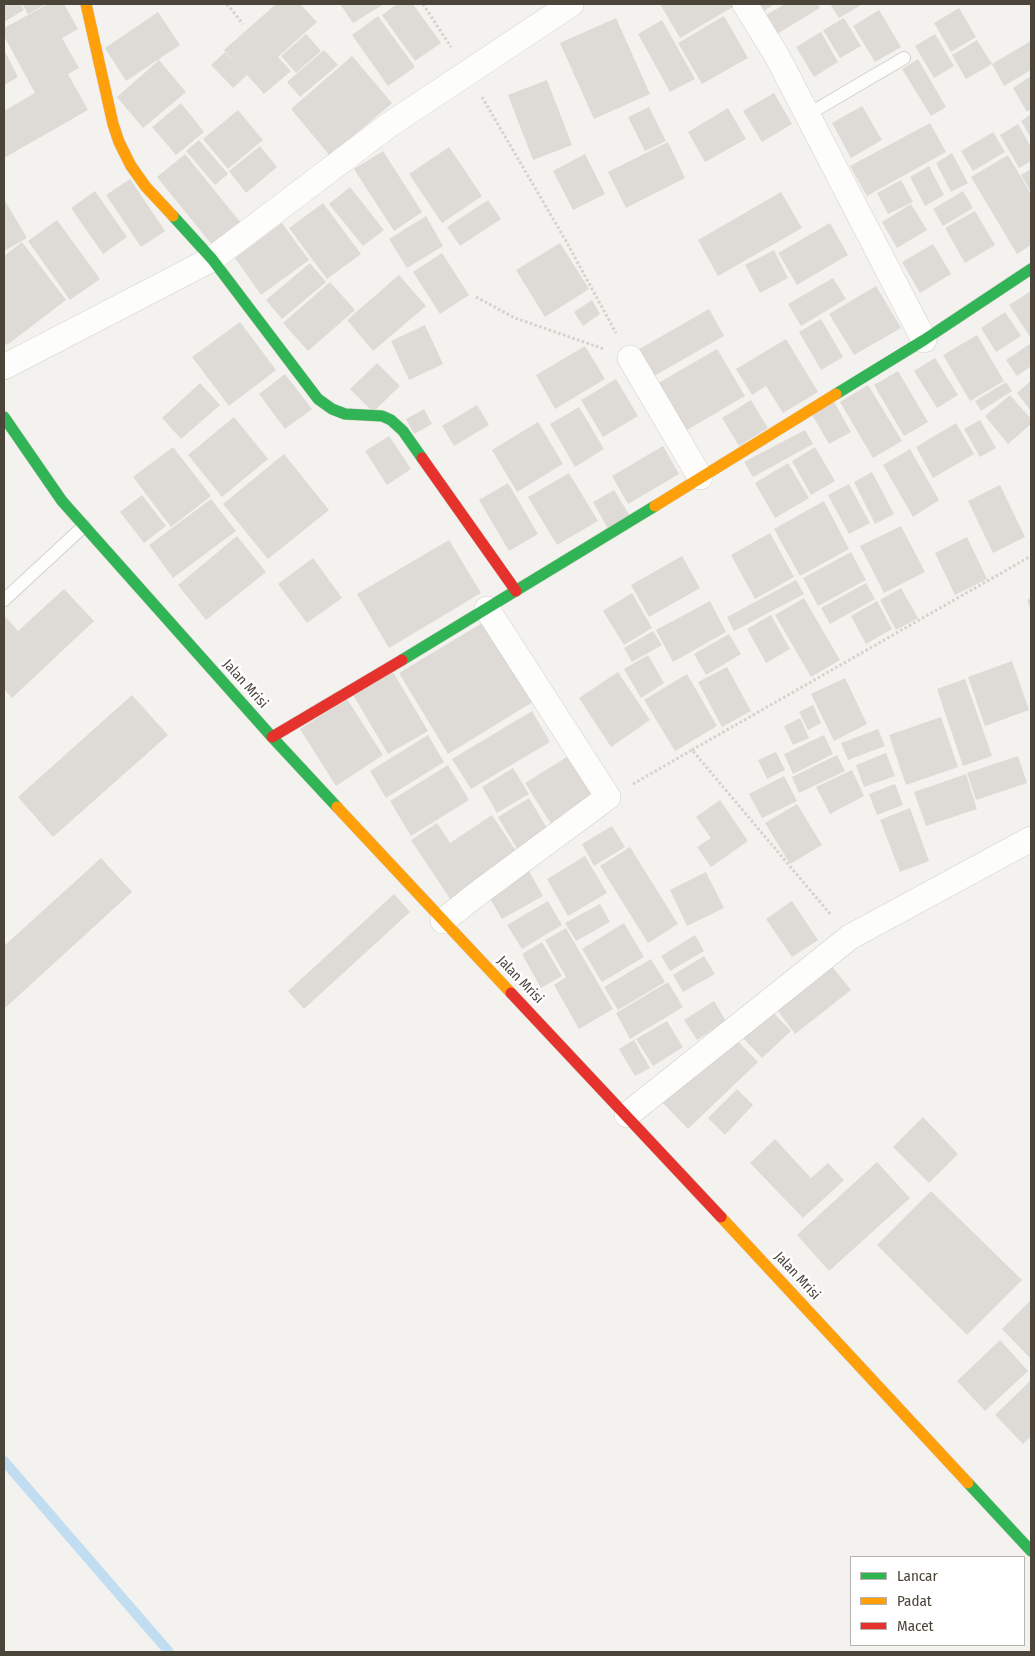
<!DOCTYPE html>
<style>
body{margin:0}
#map{position:relative;width:1035px;height:1656px;overflow:hidden;background:#f4f2ee;font-family:"Fira Sans Condensed",sans-serif}
canvas{display:block}
.frame{position:absolute;inset:0;border:5px solid #4b4439;pointer-events:none}
.legend{position:absolute;left:850px;top:1556px;width:175px;height:90px;box-sizing:border-box;background:#fff;border:1px solid #b7b4b0;margin:0;padding:6px 9px;list-style:none;font-size:15px;color:#4b4439}
.legend li{display:flex;align-items:center;gap:10px;height:25px}
.legend b{width:25px;border:1px solid #b7b4b0}
</style>
<div id="map">
<canvas width="1035" height="1656"></canvas>
<div class="frame"></div>
<ul class="legend">
<li><b style="height:6px;background:#30b455"></b>Lancar</li>
<li><b style="height:6px;background:#ff9f0a"></b>Padat</li>
<li><b style="height:6px;background:#e5322d"></b>Macet</li>
</ul>
</div>
<script>
const c = document.querySelector('canvas').getContext('2d');
c.lineJoin = 'round';
const shape = rows => new Path2D(rows.map(r => 'M' + r).join(''));
function trace(path, color, width, dash) { c.strokeStyle = color; c.lineWidth = width; c.lineCap = dash ? 'butt' : 'round'; c.setLineDash(dash || []); c.stroke(path); }
function paint(path, color) { c.fillStyle = color; c.fill(path, 'evenodd'); }
function drawText(font, color, halo, rows, align = 'center') {
  c.font = font + ' "Fira Sans Condensed",sans-serif'; c.lineWidth = 5; c.setLineDash([]); c.textBaseline = 'middle'; c.strokeStyle = halo; c.fillStyle = color; for (const [text, x, y, turn = 0] of rows) {
    c.save(); c.translate(x, y); c.rotate((+turn || 0) * Math.PI / 180); c.textAlign = isNaN(turn) ? turn : align; if (halo) c.strokeText(text, 0, 0); c.fillText(text, 0, 0); c.restore();
  }
}
const stream = shape([
 [4,1461,169,1652]
]);
const building = shape([
 [4,4,20,4,24,10,4,22],
 [22,4,46,4,28,14],
 [48,4,64,4,78,29,62,38,79,68,68,74,88,110,4,158,4,111,35,93,4,36,4,28],
 [276,4,300,4,317,22,278,57,291,71,264,94,247,75,233,88,211,65,225,52,238,66,224,50],
 [340,4,384,4,353,23],
 [397,4,413,4,441,43,415,61,382,15],
 [660,4,738,4,680,38],
 [757,4,775,4,762,12],
 [785,4,818,4,820,8,777,34,766,15],
 [830,4,863,4,839,18],
 [959,8,976,37,951,52,934,23],
 [879,10,901,47,875,62,853,26],
 [158,12,180,45,126,81,105,48],
 [378,16,415,67,388,86,352,35],
 [724,16,748,58,702,84,678,43],
 [616,18,650,94,594,119,560,43],
 [844,18,861,46,840,58,823,30],
 [662,20,695,79,670,92,638,34],
 [821,32,838,62,814,77,796,47],
 [306,34,321,51,296,73,281,56],
 [935,34,954,66,934,78,915,46],
 [977,40,992,64,966,79,952,55],
 [1031,41,1031,70,1004,86,992,64],
 [4,50,18,77,4,85],
 [324,50,338,65,300,97,287,82],
 [352,56,392,103,330,156,291,109],
 [918,59,946,107,931,116,902,69],
 [159,60,186,92,143,128,117,97],
 [1031,76,1031,109,1027,112,1013,88],
 [547,80,572,145,533,160,508,95],
 [774,93,792,124,762,142,743,111],
 [181,103,204,132,176,155,152,127],
 [862,106,882,140,851,158,832,123],
 [649,107,666,141,645,151,628,117],
 [728,108,746,139,705,162,688,132],
 [238,110,263,140,228,169,203,139],
 [1031,114,1031,138,1021,121],
 [930,123,946,152,867,196,850,166],
 [1018,124,1031,147,1031,161,1019,168,1000,135],
 [993,132,1005,152,973,171,961,151],
 [199,140,228,174,215,185,186,151],
 [668,142,685,178,626,208,608,172],
 [260,146,277,167,246,193,229,171],
 [449,147,482,196,442,223,409,174],
 [383,151,422,212,394,231,354,169],
 [952,153,968,183,951,192,936,163],
 [185,154,241,223,213,246,157,177],
 [585,154,605,194,573,210,553,171],
 [1008,155,1031,194,1031,245,1017,254,971,177],
 [929,166,944,195,925,206,910,177],
 [1031,169,1031,192,1021,175],
 [130,179,165,231,141,247,106,195],
 [901,180,913,202,888,214,877,193],
 [350,187,384,230,363,246,329,204],
 [95,191,127,237,103,254,71,208],
 [963,191,973,208,943,226,933,209],
 [781,192,802,228,718,276,698,240],
 [4,199,27,238,4,251],
 [488,200,501,219,460,246,447,227],
 [323,203,361,254,327,279,289,228],
 [911,204,927,230,897,248,882,222],
 [975,211,995,245,965,263,945,228],
 [426,216,443,246,407,268,389,239],
 [57,220,100,279,70,300,28,241],
 [282,223,309,260,261,295,235,258],
 [830,223,848,255,797,285,778,253],
 [22,242,66,300,7,345,4,341,4,256],
 [560,243,589,289,545,317,516,270],
 [933,244,951,274,920,293,902,262],
 [774,250,788,278,760,293,745,265],
 [442,253,469,295,440,314,413,272],
 [310,263,326,282,282,319,266,300],
 [399,275,426,306,373,351,347,320],
 [833,278,846,299,801,326,788,304],
 [330,282,355,310,308,351,283,323],
 [876,286,901,328,854,355,829,314],
 [1031,291,1031,338,1009,305],
 [592,300,600,314,583,326,574,312],
 [709,309,724,336,649,379,634,352],
 [1005,312,1021,336,996,352,981,328],
 [821,319,843,357,821,370,799,332],
 [240,322,276,370,229,406,192,357],
 [425,325,443,364,409,380,391,341],
 [977,335,1004,381,970,401,943,355],
 [786,339,818,392,783,413,766,386,752,395,736,369],
 [1031,343,1031,366,1017,376,1006,360],
 [585,346,605,379,555,409,536,375],
 [717,349,745,396,682,433,655,385],
 [935,358,958,395,937,408,914,371],
 [377,363,400,386,373,412,350,389],
 [898,371,928,422,904,436,874,385],
 [285,374,312,409,285,429,259,394],
 [616,379,638,416,603,437,581,400],
 [1031,381,1031,411,1017,393],
 [1006,382,1012,391,981,411,975,401],
 [200,383,220,405,181,439,162,418],
 [868,385,902,441,873,458,840,402],
 [1010,395,1031,419,1031,424,1008,444,985,416],
 [751,400,768,428,739,446,722,418],
 [833,400,851,432,829,444,811,413],
 [477,405,489,425,454,446,442,426],
 [579,407,604,449,575,467,550,424],
 [424,409,432,424,414,434,406,419],
 [234,417,268,459,222,497,188,455],
 [980,420,996,448,980,457,964,429],
 [538,422,563,464,517,492,492,450],
 [956,423,974,454,933,478,916,447],
 [805,430,813,444,753,477,744,462],
 [389,436,411,469,387,485,365,451],
 [663,446,679,474,628,504,612,476],
 [173,447,211,496,171,527,133,477],
 [815,447,835,481,811,495,792,461],
 [910,449,939,500,913,517,883,465],
 [284,454,329,510,268,559,223,504],
 [788,463,809,498,775,518,755,483],
 [872,472,894,514,875,524,854,482],
 [569,473,598,521,557,545,528,497],
 [508,483,538,534,509,551,479,500],
 [849,484,870,523,849,534,828,495],
 [1000,485,1025,537,993,553,968,501],
 [614,490,630,516,608,529,593,502],
 [142,495,166,526,144,543,120,512],
 [211,499,236,531,173,578,149,545],
 [824,501,849,549,800,576,774,529],
 [901,526,925,572,884,593,860,546],
 [770,533,794,577,755,599,731,555],
 [237,536,266,572,206,620,178,585],
 [967,537,987,579,955,595,935,553],
 [449,540,481,593,389,648,357,594],
 [851,552,866,580,818,606,803,578],
 [682,556,700,588,649,617,631,585],
 [313,558,342,598,307,623,278,584],
 [796,580,804,594,734,631,727,617],
 [866,583,875,599,830,624,821,608],
 [901,588,918,618,896,630,880,600],
 [64,589,94,621,12,698,4,689,4,615,18,631],
 [632,593,652,628,624,645,603,611],
 [804,598,840,660,811,677,775,615],
 [1031,598,1031,610,1027,600],
 [710,601,726,632,673,662,656,630],
 [877,601,892,629,866,644,851,616],
 [771,615,790,649,766,663,747,629],
 [487,620,536,700,448,754,399,673],
 [653,631,662,645,632,662,624,648],
 [729,634,741,654,706,675,694,654],
 [648,655,664,683,641,698,624,669],
 [1012,661,1029,710,985,726,968,677],
 [727,667,751,711,722,727,698,682],
 [393,672,428,731,388,754,353,695],
 [618,672,650,720,611,747,579,698],
 [687,674,717,726,675,751,644,700],
 [845,678,867,724,834,741,811,694],
 [965,679,992,756,963,766,937,689],
 [132,695,168,735,53,837,18,797],
 [347,699,383,755,336,786,300,729],
 [813,705,821,723,808,730,799,712],
 [532,711,550,742,471,789,452,759],
 [941,717,958,767,906,785,889,735],
 [800,718,809,738,793,745,784,726],
 [878,729,885,746,848,760,841,743],
 [428,735,444,762,386,798,370,771],
 [824,735,833,754,793,774,784,754],
 [776,752,785,770,767,779,758,760],
 [886,753,895,776,864,787,856,765],
 [570,755,597,799,553,827,525,783],
 [837,755,845,771,799,793,792,777],
 [1018,756,1027,783,976,800,967,773],
 [448,765,469,800,411,836,390,801],
 [513,768,529,794,497,813,482,787],
 [852,770,864,796,830,814,816,787],
 [966,774,977,809,926,826,914,792],
 [784,776,797,801,762,818,749,794],
 [895,784,903,805,877,815,869,794],
 [529,798,550,833,519,852,498,817],
 [720,800,748,841,711,867,697,847,711,838,696,817],
 [797,804,822,845,790,864,765,823],
 [910,808,929,861,900,872,880,820],
 [492,815,520,857,452,902,411,840,437,823,450,843],
 [612,826,625,847,594,866,582,844],
 [630,847,678,924,648,943,600,866],
 [585,856,607,893,568,916,547,879],
 [101,858,132,892,4,1009,4,946],
 [529,871,543,896,502,919,488,895],
 [706,872,724,908,687,926,670,890],
 [394,894,410,912,304,1009,288,991],
 [548,901,562,925,522,949,507,925],
 [792,901,818,940,792,957,766,919],
 [600,904,610,922,576,941,565,923],
 [624,923,644,957,602,982,582,949],
 [566,928,613,1009,579,1029,554,985,566,977,545,940],
 [695,935,704,951,670,971,661,956],
 [542,942,562,976,541,988,522,954],
 [704,956,715,974,683,992,673,975],
 [651,959,665,982,618,1010,604,987],
 [830,964,851,990,795,1034,775,1007],
 [668,982,683,1007,630,1039,616,1013],
 [714,1001,726,1021,697,1040,684,1020],
 [769,1008,791,1031,762,1058,740,1035],
 [667,1021,683,1047,653,1066,636,1039],
 [732,1035,758,1062,688,1129,662,1102],
 [634,1040,650,1068,635,1076,619,1049],
 [737,1089,753,1105,725,1135,708,1118],
 [923,1117,958,1154,929,1183,893,1147],
 [775,1139,811,1178,828,1163,844,1180,803,1218,750,1163],
 [877,1162,910,1198,829,1271,797,1235],
 [931,1191,1022,1280,967,1335,877,1245],
 [1031,1300,1031,1359,1002,1329],
 [1000,1340,1028,1371,985,1411,957,1381],
 [1031,1380,1031,1436,1023,1444,995,1415]
]);
const path = shape([
 [227,4,243,24],
 [423,4,451,47],
 [482,97,566,241,616,333],
 [476,297,515,318,604,349],
 [692,750,1031,556],
 [633,784,692,750,831,915]
]);
const lane = shape([
 [807,115,904,58],
 [4,600,84,526]
]);
const street = shape([
 [745,4,777,56,924,340],
 [630,358,700,477],
 [4,367,212,259,389,125,571,4],
 [443,921,477,894,608,797,487,609],
 [627,1115,850,937,1031,839]
]);
const fast = shape([
 [173,216,212,259,318,399,332,409,345,414,382,416,391,420,403,431,422,458],
 [836,394,924,340,1031,269],
 [4,417,62,501,272,737,337,807],
 [402,660,655,506],
 [968,1483,1031,1551]
]);
const slow = shape([
 [86,4,113,124,119,142,131,166,146,187,173,216],
 [655,506,836,394],
 [337,807,511,993],
 [721,1217,968,1483]
]);
const jam = shape([
 [422,458,516,591],
 [272,737,402,660],
 [511,993,721,1217]
]);
const streetNames = [
 ["Jalan Mrisi",245,684,48],
 ["Jalan Mrisi",520,980,46],
 ["Jalan Mrisi",797,1276,47]
];
trace(stream, '#c0ddf1', 10);
paint(building, '#dedbd6');
trace(lane, '#d2d0cb', 14);
trace(street, '#d2d0cb', 26);
trace(fast, '#d3cfc5', 12);
trace(slow, '#d3cfc5', 12);
trace(jam, '#d3cfc5', 12);
trace(path, '#d3d2cc', 3, [2.5, 2.5]);
trace(lane, '#fdfdfc', 12);
trace(street, '#fdfdfc', 25);
trace(fast, '#30b455', 11);
trace(slow, '#ff9f0a', 11);
trace(jam, '#e5322d', 11);
drawText('14px', '#4b4439', '#fff', streetNames);
</script>
